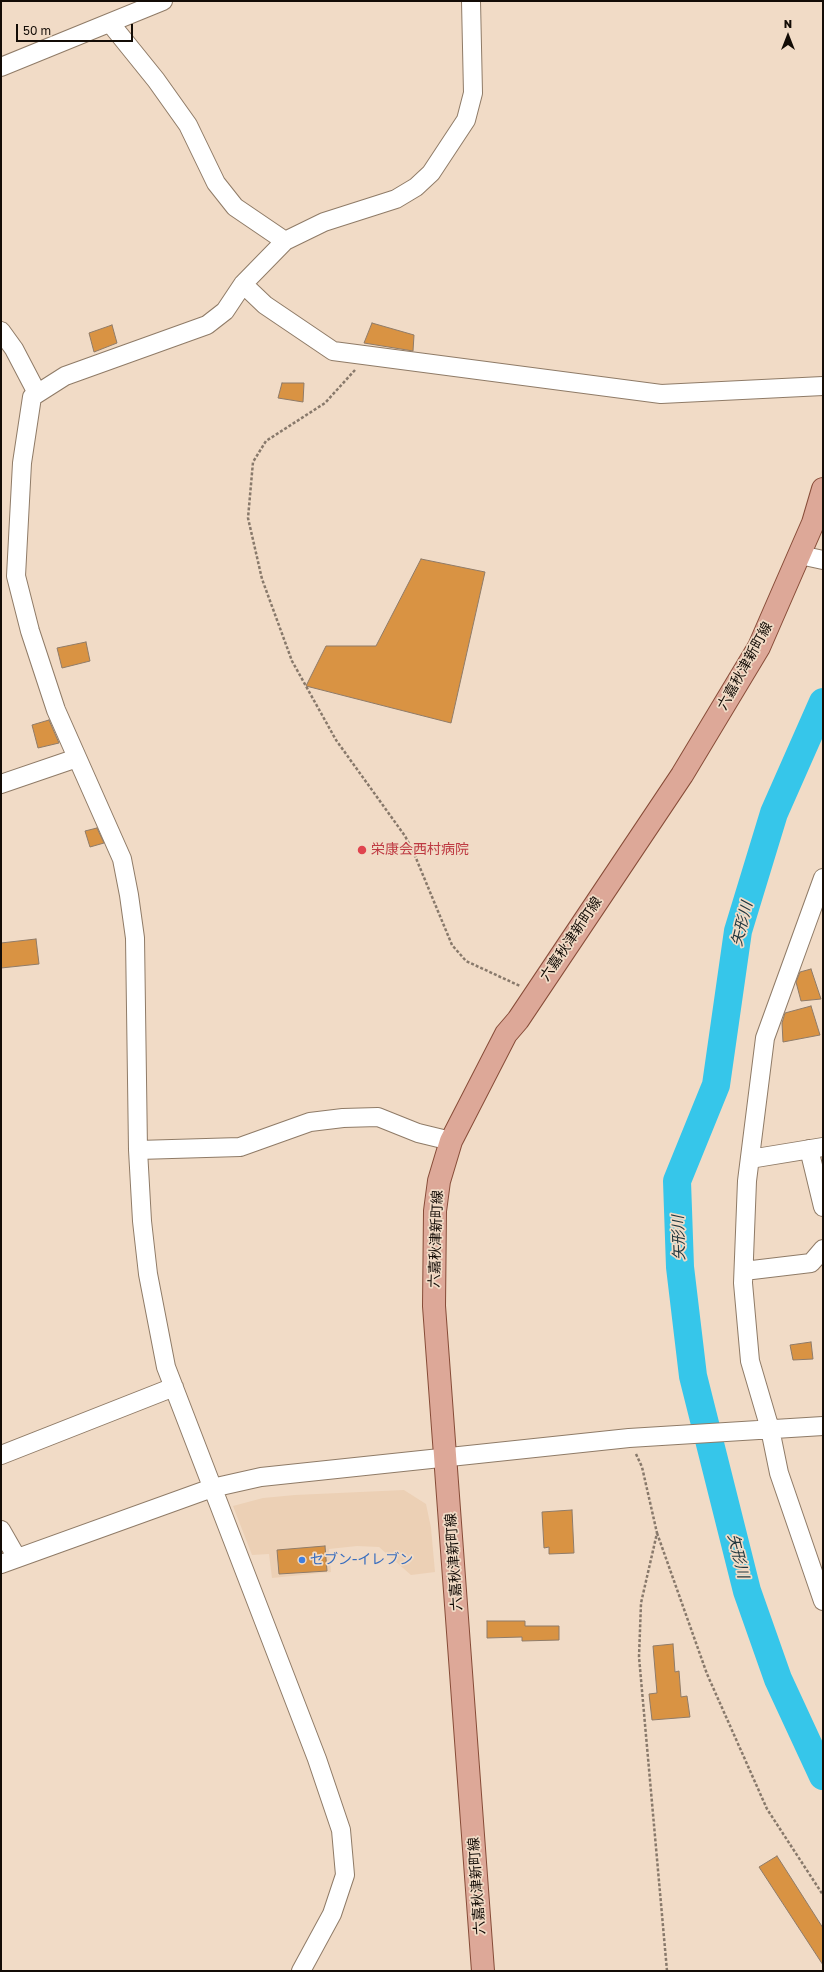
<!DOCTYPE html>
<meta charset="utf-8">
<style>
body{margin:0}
#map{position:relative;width:824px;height:1972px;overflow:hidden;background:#f1dbc6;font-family:"Golos Text",sans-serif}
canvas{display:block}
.frame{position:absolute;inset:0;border:2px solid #130c06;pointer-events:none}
.north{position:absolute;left:768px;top:16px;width:40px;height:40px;-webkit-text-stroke:3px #f1dbc6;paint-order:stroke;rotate:0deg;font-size:11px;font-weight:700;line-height:16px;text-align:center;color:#130c06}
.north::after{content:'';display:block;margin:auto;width:14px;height:18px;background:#130c06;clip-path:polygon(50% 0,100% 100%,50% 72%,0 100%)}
.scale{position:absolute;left:16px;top:24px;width:117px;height:18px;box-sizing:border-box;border:2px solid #130c06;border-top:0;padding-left:5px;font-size:12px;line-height:14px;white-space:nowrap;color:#130c06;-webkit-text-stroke:3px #f1dbc6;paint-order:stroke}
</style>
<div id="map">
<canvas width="824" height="1972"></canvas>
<div class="frame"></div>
<div class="north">N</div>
<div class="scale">50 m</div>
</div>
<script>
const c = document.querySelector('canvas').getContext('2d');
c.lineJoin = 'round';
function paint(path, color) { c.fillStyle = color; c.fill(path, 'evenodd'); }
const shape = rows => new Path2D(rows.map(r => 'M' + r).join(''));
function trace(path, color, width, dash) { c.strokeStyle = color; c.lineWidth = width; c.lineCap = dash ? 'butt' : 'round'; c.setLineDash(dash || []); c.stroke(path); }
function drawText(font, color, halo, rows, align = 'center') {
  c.font = font + ' "Golos Text","Noto Sans JP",sans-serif'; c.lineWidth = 3.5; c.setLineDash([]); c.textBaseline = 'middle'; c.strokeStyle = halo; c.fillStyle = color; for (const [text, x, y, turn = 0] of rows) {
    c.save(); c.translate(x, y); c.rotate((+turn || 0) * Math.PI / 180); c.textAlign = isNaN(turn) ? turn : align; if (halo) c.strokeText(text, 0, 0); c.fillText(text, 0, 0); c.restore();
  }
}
const built = shape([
 [404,1490,426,1504,431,1528,435,1572,411,1575,379,1547,357,1546,329,1549,331,1572,272,1578,269,1554,252,1555,233,1506,263,1498,295,1495]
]);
const river = shape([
 [823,702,774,813,738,931,716,1085,677,1181,680,1267,693,1376,747,1591,778,1679,823,1776]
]);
const building = shape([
 [372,323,414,335,413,351,364,343,372,323],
 [112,325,117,343,94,352,89,333,112,325],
 [282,383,304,383,303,402,278,398,282,383],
 [421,559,485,572,451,723,306,686,326,646,376,646,421,559],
 [86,642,90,661,62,668,57,648,86,642],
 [49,720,59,743,38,748,32,725,49,720],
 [97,828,104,843,90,847,85,831,97,828],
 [36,939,39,964,1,968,1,943,36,939],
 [811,969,821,999,801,1001,796,982,800,972,811,969],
 [811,1006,820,1035,783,1042,782,1023,785,1013,811,1006],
 [811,1342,813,1359,793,1360,790,1345,811,1342],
 [572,1510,574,1553,549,1554,549,1547,544,1548,542,1512,572,1510],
 [325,1546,327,1571,279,1574,277,1550,325,1546],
 [487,1621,525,1621,525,1626,559,1626,559,1640,522,1641,522,1637,487,1638,487,1621],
 [673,1644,675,1672,679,1671,681,1697,687,1696,690,1717,652,1720,649,1694,657,1693,653,1646,673,1644],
 [777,1856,823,1928,823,1965,759,1867,777,1856]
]);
const path = shape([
 [355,370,325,403,266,441,253,462,248,518,262,579,292,661,336,740,405,836,413,851,452,945,466,961,520,986],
 [636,1454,642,1467,657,1533,641,1603,639,1657,667,1971],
 [657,1533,707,1674,767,1809,823,1895]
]);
const minor = shape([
 [110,23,156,80,188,125,216,183,235,207,285,241],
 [1,67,163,1],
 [243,284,265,305,333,351,661,394,823,386],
 [1,331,14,349,37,393],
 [800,555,823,560],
 [1,784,77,758],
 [823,878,765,1038,747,1181,743,1283,750,1361,770,1429,779,1473,823,1601],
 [809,1149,823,1207],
 [138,1150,240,1147,310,1122,343,1118,378,1117,418,1133,451,1141],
 [750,1159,823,1147],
 [744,1271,811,1263,823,1249],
 [1,1455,174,1387],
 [1,1530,17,1558],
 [1,1564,212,1488,261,1477,629,1438,823,1426],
 [301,1971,332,1914,345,1875,341,1830,317,1759,166,1367,148,1274,142,1221,138,1150,135,938,129,895,122,859,56,710,30,631,16,576,22,463,32,397,65,376,207,325,225,311,243,284,285,241,324,222,396,199,416,187,431,173,466,120,473,93,471,1]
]);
const major = shape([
 [483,1971,434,1306,435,1211,439,1181,451,1141,506,1034,518,1020,682,775,759,647,813,523,823,489]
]);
const markers = [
 [362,850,5,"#e0444e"],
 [302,1560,4,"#3f7fe0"]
];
const streetNames = [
 ["六嘉秋津新町線",745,666,-61],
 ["六嘉秋津新町線",571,939,-56],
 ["六嘉秋津新町線",436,1239,-88],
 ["六嘉秋津新町線",454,1562,-94],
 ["六嘉秋津新町線",477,1886,-94]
];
const healthNames = [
 ["栄康会西村病院",371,850]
];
const shopNames = [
 ["セブン-イレブン",310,1560]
];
const waterNames = [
 ["矢形川",742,924,-76],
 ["矢形川",679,1238,-92],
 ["矢形川",738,1556,76]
];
paint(built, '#ecd0b5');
trace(river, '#36c6ea', 28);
paint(building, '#d99343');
trace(building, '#8f7b68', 1);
trace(minor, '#8f7b67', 20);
trace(major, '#874c38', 24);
trace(path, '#88796b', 2.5, [3, 2]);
trace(minor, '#fff', 18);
trace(major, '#dda898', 22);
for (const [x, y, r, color] of markers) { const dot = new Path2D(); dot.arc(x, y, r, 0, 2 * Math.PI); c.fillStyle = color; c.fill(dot); trace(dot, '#f1dbc6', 1.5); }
drawText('14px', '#130c06', '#f1dbc6', streetNames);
drawText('14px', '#be3a42', '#f1dbc6', healthNames, 'left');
drawText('14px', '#366cbe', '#f1dbc6', shopNames, 'left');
drawText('italic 15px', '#21383f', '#f1dbc6', waterNames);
</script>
